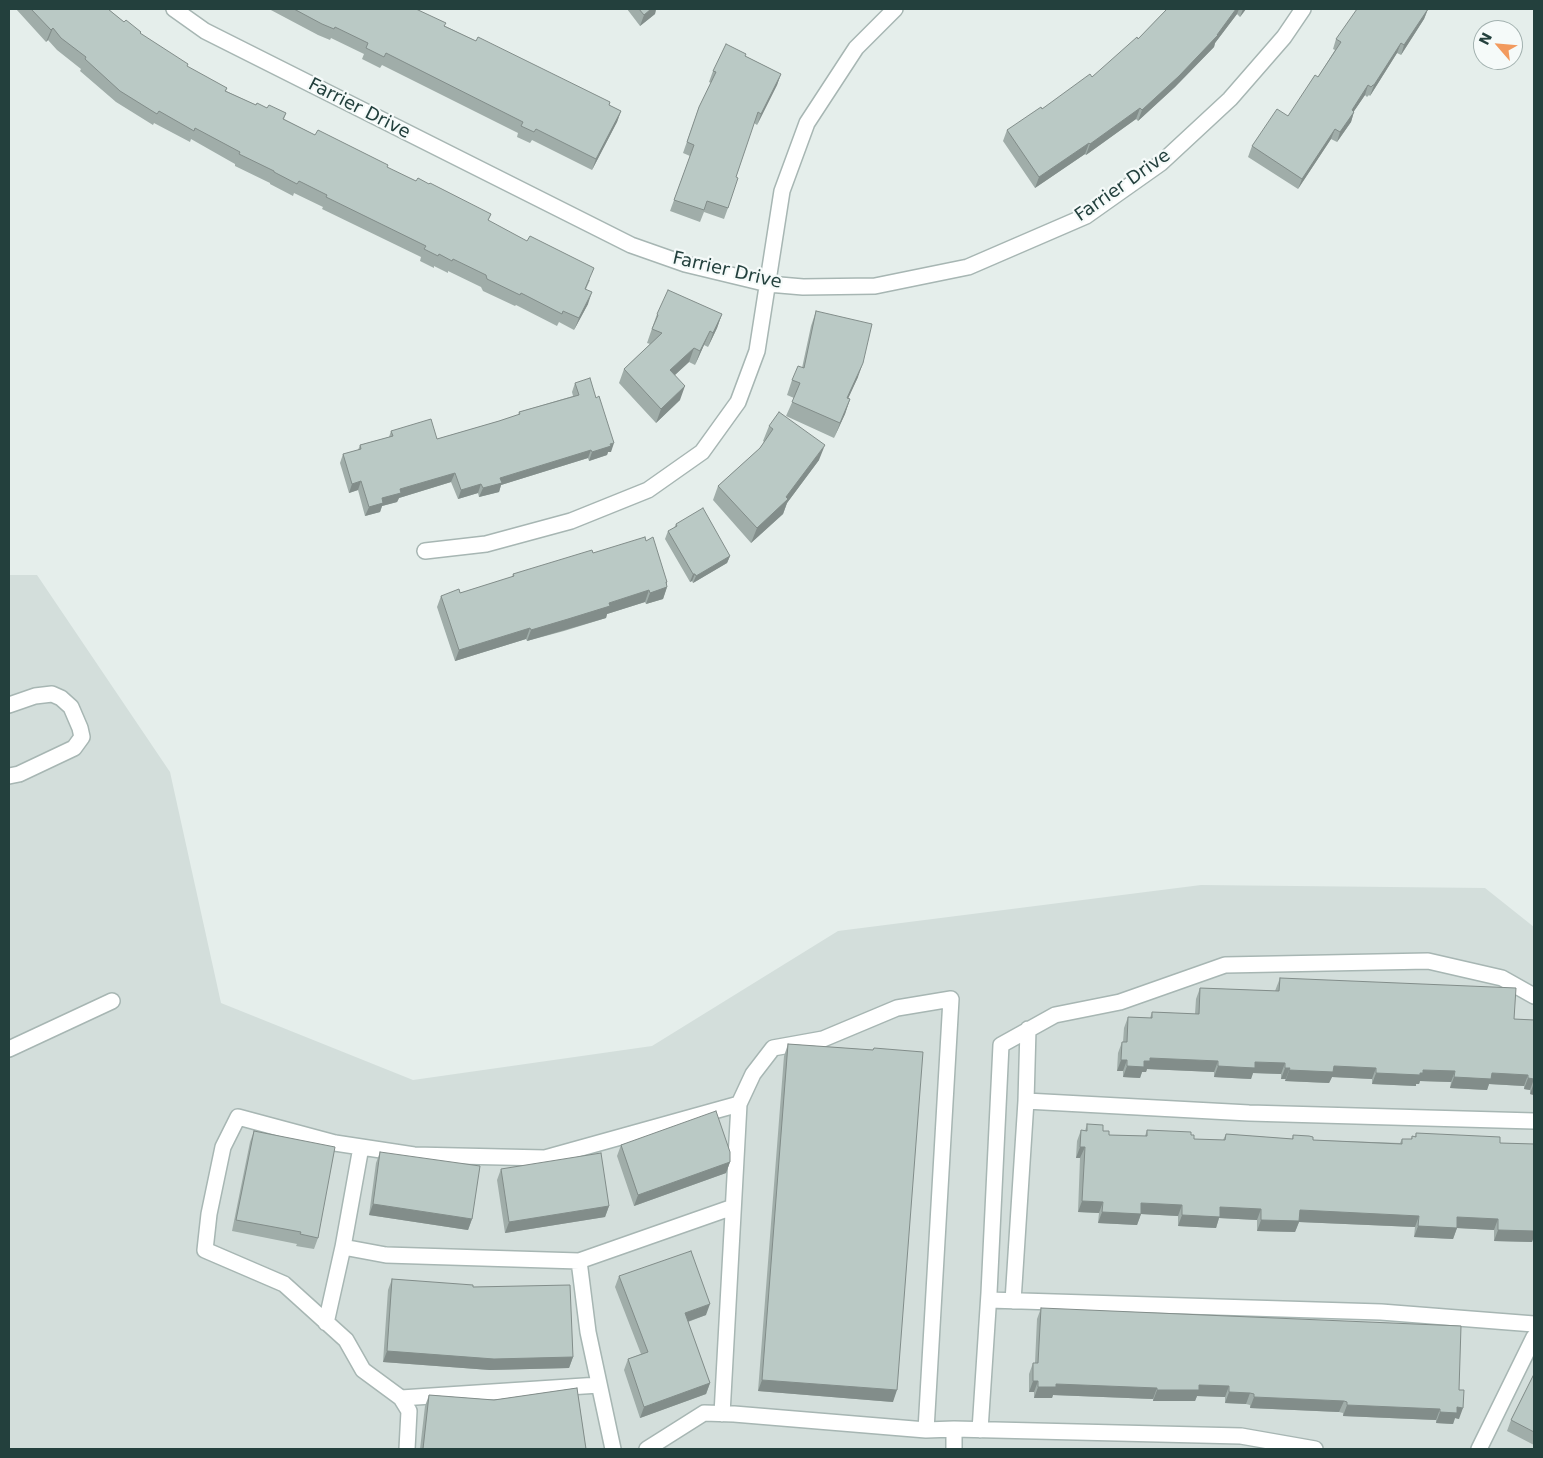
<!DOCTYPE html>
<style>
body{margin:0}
#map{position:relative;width:1543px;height:1458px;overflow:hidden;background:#e5eeeb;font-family:"DejaVu Sans",sans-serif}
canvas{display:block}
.frame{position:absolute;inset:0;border:10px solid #23403d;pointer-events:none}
.north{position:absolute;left:1473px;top:20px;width:50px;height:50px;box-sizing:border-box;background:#f5faf9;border:1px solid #a1b0ae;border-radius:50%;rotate:297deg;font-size:14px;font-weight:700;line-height:20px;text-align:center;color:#23403d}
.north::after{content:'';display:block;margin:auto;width:18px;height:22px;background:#f29a5e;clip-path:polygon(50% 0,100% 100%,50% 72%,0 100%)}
</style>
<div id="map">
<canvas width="1543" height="1458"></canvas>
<div class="frame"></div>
<div class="north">N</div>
</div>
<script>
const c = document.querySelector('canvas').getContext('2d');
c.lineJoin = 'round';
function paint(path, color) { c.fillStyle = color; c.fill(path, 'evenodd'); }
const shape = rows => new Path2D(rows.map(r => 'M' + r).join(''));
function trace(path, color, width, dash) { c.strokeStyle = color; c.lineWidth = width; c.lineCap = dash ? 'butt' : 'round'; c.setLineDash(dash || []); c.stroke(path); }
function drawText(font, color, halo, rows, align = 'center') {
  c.font = font + ' "DejaVu Sans",sans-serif'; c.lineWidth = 4.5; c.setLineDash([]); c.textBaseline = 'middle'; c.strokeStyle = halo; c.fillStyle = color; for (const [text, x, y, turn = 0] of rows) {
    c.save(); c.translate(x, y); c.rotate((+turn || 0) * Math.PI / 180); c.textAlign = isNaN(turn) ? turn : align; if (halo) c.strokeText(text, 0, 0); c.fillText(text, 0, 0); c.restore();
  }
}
const built = shape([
 [9,575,37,575,170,772,221,1003,413,1080,652,1046,838,931,1201,885,1485,888,1534,927,1534,1449,9,1449]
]);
const minor = shape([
 [174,9,205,31,631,245,685,264,768,284,803,287,875,286,968,267,1086,216,1161,163,1230,99,1284,37,1303,9],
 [425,551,486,544,571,521,648,490,702,452,738,402,757,351,782,191,807,123,856,48,895,9],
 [9,705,35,696,52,694,61,698,71,707,80,728,82,737,74,748,19,774,9,776],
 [9,1049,112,1001],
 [1026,1101,1249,1113,1534,1121],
 [361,1147,343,1247,386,1255,579,1261],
 [989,1300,1381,1312,1534,1324],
 [1013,1301,1026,1101,1028,1029],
 [326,1323,343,1247],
 [401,1398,599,1385],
 [722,1414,739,1104],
 [954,1429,1241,1436,1315,1449],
 [980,1430,989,1293,1001,1045,1055,1015,1120,1002,1225,965,1428,961,1502,978,1534,996],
 [407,1449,409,1411,401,1398,363,1370,346,1340,284,1284,205,1250,209,1214,223,1147,238,1117,335,1143,414,1155,545,1158,739,1104,753,1074,773,1048,823,1039,897,1008,951,999,926,1430,954,1429,954,1449],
 [613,1449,588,1332,579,1261,733,1207],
 [647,1449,704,1413,734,1414,926,1430],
 [1479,1449,1534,1337]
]);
const wall = shape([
 [16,9,108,9,124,22,141,32,140,34,187,67,227,88,226,91,256,105,286,113,284,119,315,135,416,181,491,214,488,221,590,280,586,289,588,304,574,330,559,322,557,326,516,305,515,306,483,291,481,287,448,271,448,273,434,266,434,268,420,261,421,257,322,209,323,207,294,193,293,196,270,184,270,183,235,166,235,164,191,139,190,142,154,123,153,125,116,102,80,71,81,69,57,50,48,40,46,42],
 [269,9,416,9,445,26,621,111,617,122,592,170,532,140,530,143,517,137,518,133,382,65,380,68,362,59,364,54,331,38,330,40,318,35],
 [627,9,656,9,655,14,640,26],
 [1167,9,1246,9,1240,17,1237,14,1215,43,1214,47,1175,87,1138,121,1136,119,1086,155,1085,154,1035,188,1003,141,1007,130,1042,109,1092,77,1138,39],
 [1428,9,1424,19,1401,55,1397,53,1370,96,1369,95,1367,97,1365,95,1354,111,1351,122,1337,142,1331,139,1298,189,1248,157,1252,146,1288,116,1318,77,1335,50,1333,49,1336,39],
 [745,56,781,74,777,85,757,125,754,123,736,177,728,208,724,219,704,212,700,222,670,211,690,156,683,153,699,107,711,83,709,82,713,71],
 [816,311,858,377,848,398,850,399,845,414,834,438,786,416,794,398,787,395,792,380,802,368,811,326],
 [657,314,722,314,717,328,708,347,704,345,695,365,689,362,675,375,680,400,656,423,619,383,624,369,650,344,647,343],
 [575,383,611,452,608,452,607,455,589,461,588,458,501,485,499,492,479,497,478,493,458,499,451,482,399,498,397,502,382,506,380,512,365,516,358,490,349,493,340,463,343,454,358,450,360,445,389,437,391,431,437,439,499,421,518,415,519,412,573,396,572,392],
 [769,426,819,460,787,503,783,514,751,543,713,500,718,486,760,448,764,442,763,441],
 [676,524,730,556,727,563,693,583,692,581,690,582,665,539,668,531,674,528],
 [646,541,667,587,663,599,646,604,645,602,607,614,606,618,564,631,527,641,526,639,455,661,437,607,441,596,460,593,512,577,513,574,593,553],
 [1280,978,1514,1019,1534,1020,1534,1095,1530,1094,1530,1090,1524,1089,1524,1086,1489,1084,1487,1090,1450,1088,1451,1082,1420,1081,1419,1084,1416,1084,1416,1086,1372,1084,1372,1079,1332,1077,1329,1083,1285,1081,1286,1079,1281,1079,1281,1074,1253,1073,1251,1079,1231,1078,1214,1077,1214,1072,1147,1069,1146,1072,1142,1072,1140,1078,1123,1077,1123,1071,1117,1071,1118,1053,1122,1042,1123,1042,1124,1028,1128,1017,1150,1018,1152,1012,1195,1014,1196,999,1200,988,1275,991],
 [788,1044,873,1050,874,1048,893,1402,758,1391,784,1056],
 [1087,1124,1103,1131,1109,1135,1145,1136,1147,1130,1191,1135,1194,1139,1223,1140,1226,1134,1292,1139,1293,1135,1313,1140,1400,1143,1402,1139,1411,1139,1412,1136,1415,1137,1416,1133,1500,1143,1534,1144,1534,1236,1532,1242,1494,1241,1494,1230,1457,1228,1453,1239,1414,1237,1415,1227,1299,1222,1295,1232,1257,1231,1257,1220,1219,1218,1216,1228,1178,1226,1178,1216,1141,1214,1137,1225,1098,1223,1099,1213,1078,1212,1080,1158,1076,1158,1077,1141,1081,1130,1085,1131],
 [254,1131,318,1238,314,1249,296,1246,297,1244,232,1231,250,1142],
 [621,1145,730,1162,726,1173,634,1206,617,1156],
 [380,1152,472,1219,468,1230,369,1215,376,1163],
 [501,1169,609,1206,605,1217,505,1233,497,1180],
 [619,1276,706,1315,688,1322,710,1383,706,1394,640,1418,624,1370,628,1359,641,1354,615,1287],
 [392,1279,473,1287,573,1357,569,1368,490,1370,383,1362,388,1290],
 [1041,1308,1459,1390,1459,1419,1455,1418,1453,1424,1436,1423,1436,1420,1343,1416,1343,1413,1339,1412,1250,1408,1250,1405,1246,1404,1225,1403,1225,1397,1197,1396,1195,1401,1153,1401,1153,1399,1053,1395,1052,1398,1034,1398,1034,1392,1029,1392,1029,1374,1033,1363,1035,1363,1037,1319],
 [1534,1374,1534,1445,1507,1431,1511,1420],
 [577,1388,586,1449,420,1449,425,1406,429,1395,494,1400]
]);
const shadedWall = shape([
 [651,9,656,9,655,14,640,26,644,15],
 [1236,9,1239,9,1237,14,1215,43,1214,47,1175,87,1138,121,1142,110,1217,35],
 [1243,9,1246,9,1240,17],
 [1428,9,1424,19,1401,55,1404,45],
 [53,28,48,40,46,42,51,30],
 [1401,43,1397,53,1370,96,1374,85],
 [781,74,777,85,757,125,761,114],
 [1368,85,1365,95,1348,120,1352,110],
 [1140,108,1136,119,1086,155,1090,144],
 [621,111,617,122,592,170,596,159],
 [1354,112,1351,122,1337,142,1340,132],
 [1335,129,1331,139,1298,189,1302,179],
 [1089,143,1085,154,1035,188,1039,177],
 [592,292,588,304,574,330,579,318],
 [722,314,717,328,708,347,713,333],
 [710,331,704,345,695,365,700,351],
 [694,348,689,362,665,384,670,370],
 [863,363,858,377,842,412,847,398],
 [685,386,680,400,656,423,661,409],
 [850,399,845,414,834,438,840,423],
 [614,443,611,452,608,452,607,455,589,461,592,452],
 [825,445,819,460,787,503,783,514,751,543,757,528,786,497],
 [591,450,588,458,501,485,499,492,479,497,483,488,500,478],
 [455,473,451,482,399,498,397,502,382,506,380,512,365,516,369,507,382,498,400,489],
 [361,481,358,490,349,493,352,484],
 [481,484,478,493,458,499,461,490],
 [730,556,727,563,693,583,696,576],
 [693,574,695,574,692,581,690,582],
 [666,582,667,582,665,588,667,587,663,599,646,604,650,593],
 [649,590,645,602,607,614,606,618,527,641,531,630,609,603],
 [530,628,526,639,455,661,459,650],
 [1150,1058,1218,1061,1214,1072,1147,1069,1146,1072,1142,1072,1140,1078,1123,1077,1127,1066,1144,1061],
 [1121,1060,1127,1060,1123,1071,1117,1071],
 [1255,1062,1285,1063,1281,1074,1253,1073,1251,1079,1214,1077,1218,1066],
 [1334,1066,1376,1068,1372,1079,1332,1077,1329,1083,1285,1081,1289,1070],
 [1285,1068,1290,1068,1286,1079,1281,1079],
 [1423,1070,1455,1071,1451,1082,1420,1081,1419,1084,1416,1084,1416,1086,1372,1084,1376,1073,1420,1073],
 [1492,1073,1528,1075,1524,1086,1489,1084,1487,1090,1450,1088,1454,1077],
 [1528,1078,1534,1079,1530,1090,1524,1089],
 [1534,1083,1534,1095,1530,1094],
 [1080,1147,1085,1147,1080,1158,1076,1158],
 [730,1162,726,1173,634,1206,638,1195],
 [1082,1201,1103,1202,1099,1213,1078,1212],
 [1141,1203,1182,1205,1178,1216,1141,1214,1137,1225,1098,1223,1102,1212],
 [373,1204,472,1219,468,1230,369,1215],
 [609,1206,605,1217,505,1233,509,1222],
 [1220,1207,1261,1209,1257,1220,1219,1218,1216,1228,1178,1226,1182,1215],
 [1300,1210,1419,1216,1415,1227,1299,1222,1295,1232,1257,1231,1261,1220],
 [1457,1217,1498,1219,1494,1230,1457,1228,1453,1239,1414,1237,1418,1226],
 [1534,1226,1534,1236,1532,1242,1494,1241,1498,1230],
 [710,1304,706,1315,681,1324,685,1313],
 [387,1351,573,1357,569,1368,490,1370,383,1362],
 [762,1380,897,1390,893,1402,758,1391],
 [1033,1381,1038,1381,1034,1392,1029,1392],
 [710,1383,706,1394,640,1418,644,1407],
 [1056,1384,1157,1388,1153,1399,1053,1395,1052,1398,1034,1398,1038,1387],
 [1199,1385,1229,1386,1225,1397,1197,1396,1195,1401,1153,1401,1157,1390],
 [1229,1392,1250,1393,1246,1404,1225,1403],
 [1254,1397,1344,1401,1339,1412,1250,1408],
 [1347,1405,1440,1409,1436,1420,1343,1416],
 [1457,1407,1463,1408,1459,1419,1455,1418,1453,1424,1436,1423,1440,1412]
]);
const building = shape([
 [31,9,108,9,124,22,126,20,141,32,140,33,188,64,187,66,227,88,225,91,256,105,257,103,267,108,269,105,286,113,283,119,315,135,318,130,388,165,387,167,416,181,418,178,429,184,430,183,491,214,488,220,527,241,530,236,594,268,585,289,592,292,579,318,563,311,562,314,521,293,520,295,487,279,486,275,453,259,452,261,439,254,438,256,424,249,426,246,326,197,327,195,299,181,297,184,274,172,274,171,239,154,240,152,195,128,194,131,159,111,157,114,120,91,85,59,86,57,61,38,53,28,51,30,31,9],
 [294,9,416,9,446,23,444,26,476,41,478,37,610,102,609,105,621,111,596,159,536,129,534,132,521,126,523,122,386,53,384,57,366,48,368,43,335,27,334,29,322,24,294,9],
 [639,9,651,9,644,15,639,9],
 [1167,9,1236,9,1217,35,1218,35,1179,76,1142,110,1140,108,1090,144,1089,143,1039,177,1007,130,1041,107,1042,109,1090,74,1092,77,1137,37,1138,39,1167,9],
 [1357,9,1428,9,1404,45,1401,43,1374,85,1373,85,1371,87,1368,85,1352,110,1354,112,1340,132,1335,129,1302,179,1252,146,1277,109,1288,116,1315,75,1318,77,1341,42,1336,39,1357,9],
 [726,44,746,54,745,56,781,74,761,114,758,112,736,177,738,178,728,208,707,201,704,210,674,200,694,145,687,142,699,107,716,72,713,71,726,44],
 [668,290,722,314,713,333,710,331,700,351,694,348,670,370,685,386,661,409,624,369,662,333,652,329,658,315,657,314,668,290],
 [816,311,872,324,863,363,847,398,850,399,840,423,792,402,800,383,792,380,798,366,804,368,816,311],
 [590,378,596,398,599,396,614,443,610,444,611,446,592,452,591,450,500,478,502,483,483,488,481,484,461,490,455,473,400,489,401,493,382,498,383,503,369,507,361,481,352,484,343,454,361,449,360,445,393,436,391,431,431,419,437,439,499,421,520,414,519,412,579,395,575,383,590,378],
 [779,412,825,445,786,497,788,499,757,528,718,486,760,448,773,429,769,426,779,412],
 [703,508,730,556,696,576,695,574,693,574,668,531,677,526,676,524,703,508],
 [645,537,646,541,653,537,667,582,666,582,667,587,650,593,649,590,609,603,610,606,568,619,531,630,530,628,459,650,441,596,459,589,460,593,514,576,513,574,592,550,593,553,645,537],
 [1280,978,1516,988,1514,1019,1534,1020,1534,1079,1528,1078,1528,1075,1492,1073,1491,1079,1454,1077,1455,1071,1423,1070,1423,1073,1420,1073,1420,1075,1376,1073,1376,1068,1334,1066,1333,1072,1289,1070,1290,1068,1285,1068,1285,1063,1255,1062,1255,1068,1235,1067,1218,1066,1218,1061,1150,1058,1150,1061,1144,1061,1144,1067,1127,1066,1127,1060,1121,1060,1122,1042,1127,1042,1128,1017,1152,1018,1152,1012,1199,1014,1200,988,1279,991,1280,978],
 [788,1044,873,1050,874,1048,923,1052,897,1390,762,1380,788,1044],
 [716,1111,730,1152,730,1162,638,1195,621,1145,716,1111],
 [1087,1124,1103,1125,1103,1131,1109,1131,1109,1135,1147,1136,1147,1130,1191,1132,1191,1135,1194,1135,1194,1139,1225,1140,1226,1134,1293,1139,1293,1135,1309,1136,1313,1137,1313,1140,1402,1144,1402,1139,1412,1139,1412,1136,1416,1137,1416,1133,1500,1137,1500,1143,1534,1144,1534,1231,1498,1230,1498,1219,1457,1217,1457,1228,1418,1226,1419,1216,1300,1210,1299,1221,1261,1220,1261,1209,1220,1207,1220,1217,1182,1215,1182,1205,1141,1203,1141,1214,1102,1212,1103,1202,1082,1201,1085,1147,1080,1147,1081,1130,1087,1131,1087,1124],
 [254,1131,335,1147,318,1238,300,1234,301,1232,236,1220,254,1131],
 [380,1152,480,1166,472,1219,373,1204,380,1152],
 [601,1153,609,1206,509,1222,501,1169,601,1153],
 [691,1251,710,1304,685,1313,710,1383,644,1407,628,1359,648,1352,619,1276,691,1251],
 [392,1279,473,1285,473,1287,570,1285,573,1357,494,1359,387,1351,392,1279],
 [1041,1308,1461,1326,1459,1390,1464,1390,1463,1408,1457,1407,1457,1413,1440,1412,1440,1409,1347,1405,1347,1402,1344,1401,1254,1397,1254,1394,1250,1393,1229,1392,1229,1386,1199,1385,1199,1390,1157,1390,1157,1388,1056,1384,1056,1387,1038,1387,1038,1381,1033,1381,1033,1363,1038,1363,1041,1308],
 [1534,1374,1534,1432,1511,1420,1534,1374],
 [577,1388,586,1449,423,1449,429,1395,494,1400,577,1388]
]);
const streetNames = [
 ["Farrier Drive",359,109,27],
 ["Farrier Drive",1123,186,-35],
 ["Farrier Drive",727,271,13]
];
paint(built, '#d3dedb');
trace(minor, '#a7b6b3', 18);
trace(minor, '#fff', 15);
paint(wall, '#a0ada9');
paint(shadedWall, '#828d8a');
paint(building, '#bac9c5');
trace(building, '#828d8a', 1);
drawText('18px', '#23403d', '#f5faf9', streetNames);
</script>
